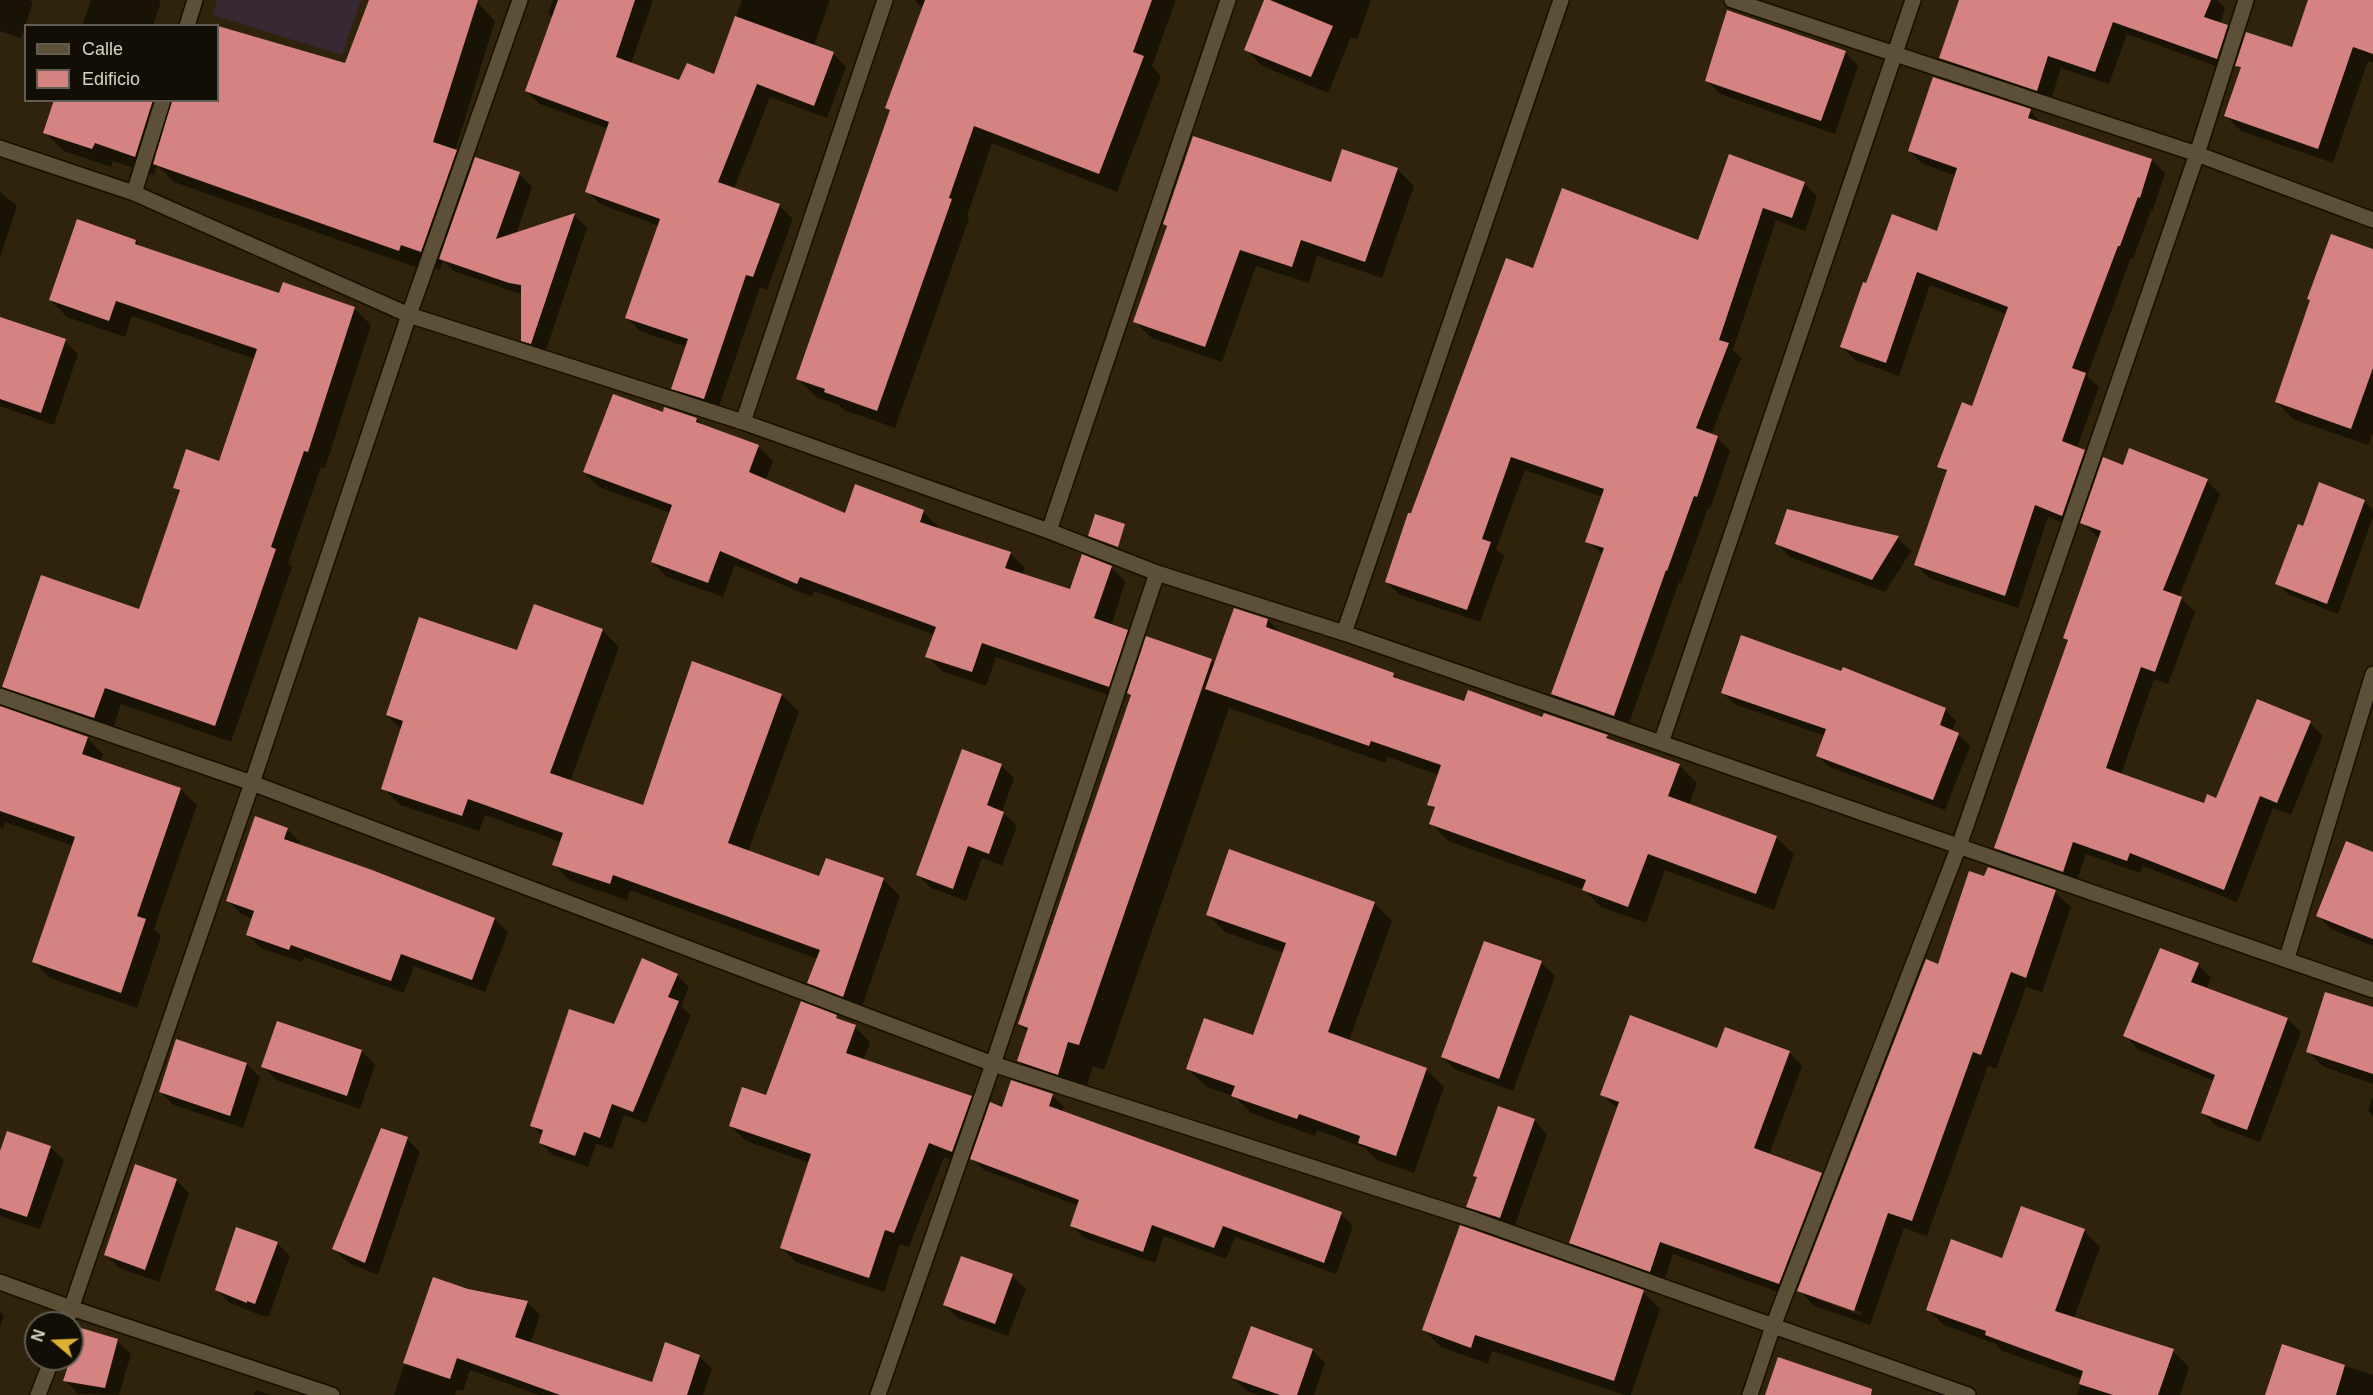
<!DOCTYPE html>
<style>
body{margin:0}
#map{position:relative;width:2373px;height:1395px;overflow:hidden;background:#2f240b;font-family:Helvetica,sans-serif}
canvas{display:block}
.legend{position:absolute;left:24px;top:24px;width:195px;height:78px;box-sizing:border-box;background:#130e05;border:2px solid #625c51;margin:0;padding:8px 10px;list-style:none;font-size:18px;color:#d8d2c3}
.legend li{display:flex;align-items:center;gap:12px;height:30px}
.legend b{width:30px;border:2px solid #625c51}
.north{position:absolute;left:24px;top:1311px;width:60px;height:60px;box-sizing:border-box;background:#130e05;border:2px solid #625c51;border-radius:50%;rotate:289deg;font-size:16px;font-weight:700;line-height:24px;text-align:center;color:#d8d2c3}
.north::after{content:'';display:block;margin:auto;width:21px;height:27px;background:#dcb233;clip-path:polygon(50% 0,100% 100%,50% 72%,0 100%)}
</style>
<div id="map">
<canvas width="2373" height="1395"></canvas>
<ul class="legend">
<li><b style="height:8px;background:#5c5136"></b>Calle</li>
<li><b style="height:16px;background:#d48380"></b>Edificio</li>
</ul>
<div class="north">N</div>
</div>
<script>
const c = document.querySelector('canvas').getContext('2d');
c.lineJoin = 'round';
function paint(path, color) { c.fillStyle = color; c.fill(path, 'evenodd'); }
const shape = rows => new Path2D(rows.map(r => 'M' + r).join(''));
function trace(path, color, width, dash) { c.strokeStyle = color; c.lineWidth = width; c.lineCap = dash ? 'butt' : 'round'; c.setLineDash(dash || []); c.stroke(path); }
const education = shape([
 [217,0,361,0,342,55,213,15]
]);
const shadow = shape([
 [0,0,30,0,33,3,21,38,0,31],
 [91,0,159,0,161,2,153,26,82,26],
 [370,0,470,0,477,2,495,21,455,151,473,168,519,173,532,187,516,234,574,215,587,228,544,356,536,354,523,340,523,295,454,271,443,260,440,270,419,263,418,268,174,182,157,165,154,175,113,161,111,167,64,151,45,132,56,100,218,100,218,28,346,65],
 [553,0,653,0,631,64,680,82,715,76,742,0,830,0,814,46,833,53,846,67,827,118,770,97,734,189,779,205,793,219,767,290,760,287,717,412,686,402,673,388,687,347,640,331,627,318,659,226,600,204,587,191,608,129,540,104,526,91,553,18,548,13],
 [915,0,1176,0,1152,66,1161,76,1117,192,992,143,967,216,969,219,895,428,844,410,838,405,816,397,798,379,891,112,887,108,923,9],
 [1265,0,1371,0,1357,39,1351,37,1328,93,1262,66,1246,49],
 [1961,0,2217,0,2225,8,2220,24,2227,27,2240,40,2230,71,2127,34,2109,84,2061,68,2050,103,1954,71,1941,58],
 [2310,0,2373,0,2373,63,2368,61,2333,163,2241,131,2226,116,2242,70,2237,65,2292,49],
 [1845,52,1858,66,1835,134,1720,94,1707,81],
 [2030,111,2043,124,2152,160,2165,173,2153,210,2151,210,2133,259,2131,258,2087,376,2099,387,2077,448,2084,451,2097,465,2076,528,2048,517,2018,608,1929,578,1916,565,1947,474,1939,466,1973,407,2007,314,1930,285,1899,376,1855,360,1842,347,1867,285,1938,233,1956,176,1923,164,1909,151],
 [1397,169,1414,186,1382,278,1317,256,1309,283,1256,266,1222,362,1152,338,1135,322,1168,228,1164,224],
 [1804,183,1817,197,1805,231,1776,220,1733,350,1741,358,1711,435,1717,437,1730,451,1710,509,1708,508,1681,583,1679,582,1627,729,1566,707,1552,694,1603,555,1587,541,1603,497,1525,470,1496,549,1504,556,1480,622,1400,595,1386,581,1412,515,1533,270,1699,242],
 [0,192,17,206,0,257],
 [136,241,142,248,280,295,354,308,371,325,325,468,321,467,288,563,292,567,231,742,121,704,111,734,21,703,4,686,140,611,181,494,175,487,220,463,255,359,132,316,125,337,67,317,50,300],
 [2373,250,2373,432,2368,445,2293,419,2276,402],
 [0,330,65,341,78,354,54,425,0,406],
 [664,414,697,419,704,427,758,446,773,461,765,481,846,515,923,512,938,526,937,529,1010,553,1025,568,1022,575,1071,590,1111,567,1125,582,1111,626,1127,631,1144,648,1211,660,1216,665,1268,620,1282,635,1393,674,1400,681,1465,703,1543,719,1607,736,1612,741,1679,765,1697,783,1689,805,1776,837,1794,854,1774,910,1665,870,1646,923,1601,907,1583,889,1448,841,1431,823,1435,810,1429,804,1439,775,1388,757,1386,763,1229,708,1104,1070,1093,1066,1083,1099,1044,1086,1018,1061,1028,1032,1019,1024,1132,696,1127,691,1123,700,996,657,986,686,942,671,927,656,935,635,814,591,812,597,735,565,723,597,667,577,652,562,670,513,599,487,584,472],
 [2124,467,2207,481,2220,494,2179,597,2195,612,2168,684,2154,679,2121,775,2205,805,2217,800,2310,723,2323,736,2291,815,2273,808,2237,902,2143,866,2140,873,2086,854,2076,884,2009,861,1996,848,2069,642,2065,638,2101,538,2096,536,2082,522],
 [2364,501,2373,510,2373,517,2338,614,2288,594,2277,583,2303,528],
 [1788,511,1898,538,1911,551,1885,592,1790,557,1777,543],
 [602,630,619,647,570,782,644,807,693,663,782,695,799,712,748,852,820,878,883,879,900,896,860,1013,826,1000,809,983,818,959,630,890,627,900,570,881,554,864,561,842,485,815,479,831,400,805,383,788,402,730,387,715,518,652],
 [1723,693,1945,709,1956,721,1952,732,1958,734,1970,746,1945,810,1829,767,1818,756,1825,736,1734,704],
 [0,708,87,738,103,754,101,762,180,789,197,805,154,929,161,936,137,1008,50,978,34,962,74,846,5,822,3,828,0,827],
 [1001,765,1014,778,1002,812,1017,826,1002,866,982,858,966,901,931,888,917,874],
 [287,829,300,842,299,846,372,871,495,919,508,933,485,992,414,966,404,993,304,957,302,962,261,948,248,935,253,919,241,914,228,901],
 [2373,854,2373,946,2331,929,2318,915],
 [1989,869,2055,892,2071,907,2042,992,2026,987,1996,1069,1988,1066,1927,1236,1904,1228,1870,1325,1814,1306,1799,1290,1938,966],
 [1816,1296,1862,1312,1861,1315,1816,1299],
 [1374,903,1392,921,1349,1041,1426,1069,1444,1087,1414,1173,1377,1160,1365,1148,1317,1130,1315,1136,1251,1113,1235,1097,1205,1086,1187,1068,1254,1037,1284,953,1225,932,1208,915],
 [1541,963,1555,976,1513,1091,1456,1070,1442,1057],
 [2198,964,2211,978,2206,990,2288,1019,2301,1032,2260,1142,2216,1126,2203,1113,2214,1081,2138,1049,2125,1036],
 [677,975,689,987,681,1006,691,1015,646,1123,624,1115,612,1149,596,1144,588,1167,553,1155,540,1143,542,1136,532,1125,615,1026],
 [2373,1009,2373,1084,2324,1067,2307,1051],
 [836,1017,841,1022,855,1027,870,1042,863,1060,971,1097,987,1114,1052,1095,1064,1107,1062,1112,1341,1214,1353,1226,1336,1274,1235,1237,1226,1259,1164,1236,1155,1263,1084,1238,1072,1226,1079,1206,984,1170,970,1157,967,1166,944,1157,909,1247,900,1244,884,1292,796,1262,781,1247,810,1163,746,1141,731,1126,767,1097],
 [278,1023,362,1051,375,1065,360,1109,276,1080,263,1066],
 [1718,1050,1789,1052,1802,1066,1769,1155,1821,1174,1834,1187,1792,1297,1673,1254,1663,1284,1584,1256,1571,1243,1618,1109,1601,1094],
 [246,1064,260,1077,243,1128,174,1105,160,1092],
 [2373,1096,2373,1116,2368,1110],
 [1534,1120,1547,1134,1513,1231,1481,1220,1468,1207,1478,1178,1475,1176],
 [407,1139,420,1152,378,1275,347,1262,334,1249],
 [50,1147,64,1160,40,1229,0,1216,0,1156],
 [176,1180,189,1193,159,1282,119,1268,106,1255],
 [2084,1231,2100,1247,2074,1318,2173,1351,2189,1367,2180,1395,2077,1395,2082,1379,2002,1351,1996,1344,1944,1325,1927,1309,2003,1260],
 [277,1243,290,1256,269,1316,260,1315,230,1303,216,1289],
 [1012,1276,1026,1289,1008,1336,958,1318,945,1305],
 [434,1279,468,1291,527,1302,540,1315,530,1344,652,1384,699,1356,712,1369,703,1395,539,1395,470,1370,463,1391,457,1389,455,1395,394,1395],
 [1643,1292,1660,1309,1631,1395,1625,1395,1492,1351,1488,1364,1441,1347,1424,1330],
 [0,1311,4,1316,0,1328],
 [117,1341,131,1354,119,1395,78,1394,65,1380],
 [2283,1346,2373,1375,2373,1395,2267,1395],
 [1312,1350,1325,1363,1314,1395,1258,1395,1247,1391,1234,1378],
 [256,1390,270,1395,254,1395]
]);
const building = shape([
 [369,0,478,0,433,142,457,150,421,252,401,245,399,251,153,164,172,100,218,100,218,26,345,63],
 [558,0,635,0,616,57,679,80,687,63,714,74,735,16,834,52,814,106,757,84,718,182,780,204,753,277,746,275,704,399,671,389,688,339,625,318,660,219,585,192,609,122,525,91],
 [925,0,1152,0,1133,52,1144,56,1099,174,974,126,949,198,952,199,877,411,824,392,825,389,796,379,890,110,885,108],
 [1264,0,1270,0,1333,26,1311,77,1244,50],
 [1959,0,2211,0,2204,17,2228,25,2217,59,2113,22,2095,72,2048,56,2037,91,1939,58],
 [2308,0,2373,0,2373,54,2353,47,2318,149,2224,116,2241,67,2235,66,2246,32,2292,47],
 [1727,10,1846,51,1821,121,1705,81],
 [1933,77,2031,109,2028,118,2152,159,2140,198,2138,197,2120,246,2118,246,2072,368,2086,373,2062,441,2085,450,2062,516,2035,505,2005,596,1914,565,1947,470,1937,467,1962,402,1972,406,2008,307,1917,272,1886,363,1840,347,1863,282,1866,283,1892,214,1937,231,1957,168,1908,151],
 [54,100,153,100,135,157,95,143,92,149,43,133],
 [1193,136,1331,182,1342,149,1398,168,1365,262,1301,240,1292,267,1240,250,1205,347,1133,322,1167,226,1163,224],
 [1729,154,1805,182,1792,218,1763,208,1719,340,1729,343,1696,428,1718,436,1697,497,1694,496,1667,571,1666,570,1614,716,1551,694,1604,548,1585,542,1604,489,1511,457,1482,539,1491,542,1467,610,1385,582,1408,513,1411,513,1506,258,1533,268,1562,188,1698,240],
 [475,157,520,172,496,239,575,213,531,344,521,341,521,285,509,283,439,259],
 [77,219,136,240,135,244,279,293,283,282,355,307,308,452,304,451,271,547,276,549,215,726,105,688,94,718,2,687,41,575,139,609,180,490,173,488,186,449,219,461,257,349,116,301,109,321,49,300],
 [2331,234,2373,249,2373,368,2351,429,2275,402,2310,300,2307,299],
 [0,317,66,339,41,413,0,399],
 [613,394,663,412,664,407,697,418,696,422,759,445,749,472,845,513,855,484,924,510,920,522,1011,552,1005,568,1070,589,1082,554,1112,566,1094,618,1128,630,1109,687,982,643,972,672,925,657,936,627,800,577,797,584,720,551,708,583,651,562,672,505,583,472],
 [2129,448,2208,479,2163,590,2182,597,2155,672,2141,667,2106,768,2204,803,2207,794,2216,798,2257,699,2311,721,2277,803,2260,796,2224,890,2130,853,2127,861,2073,842,2063,872,1994,848,2068,640,2063,638,2101,531,2080,523,2103,457,2123,465],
 [2319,482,2365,500,2327,604,2275,584,2298,524,2303,526],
 [1787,509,1855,526,1899,536,1872,580,1775,544],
 [1095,514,1125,524,1118,547,1088,536],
 [534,604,603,629,550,773,643,805,692,661,782,694,728,843,819,876,826,858,884,878,843,997,807,983,820,950,613,875,610,884,552,865,563,833,468,799,462,816,381,789,403,721,386,715,419,617,517,650],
 [1234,608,1268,619,1266,627,1394,673,1393,677,1464,701,1468,690,1542,717,1544,713,1608,735,1606,738,1680,764,1668,796,1777,836,1756,894,1648,854,1628,907,1582,890,1586,880,1429,824,1435,807,1427,805,1441,765,1371,741,1369,746,1205,689],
 [1741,635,1841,671,1843,667,1946,708,1940,725,1959,733,1933,800,1816,756,1826,729,1721,693],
 [1146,636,1212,659,1079,1045,1068,1042,1058,1075,1017,1061,1028,1028,1018,1024,1131,695,1127,693],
 [0,706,88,737,82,754,181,788,137,916,146,919,121,993,32,962,75,837,0,811],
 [962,749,1002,764,987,805,1004,812,989,854,968,846,953,889,916,875],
 [255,816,288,828,284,839,372,870,495,918,472,980,401,954,391,981,291,945,289,950,246,935,254,911,226,901],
 [2346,841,2373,852,2373,939,2316,916],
 [1229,849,1375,902,1328,1032,1427,1068,1396,1156,1358,1143,1360,1136,1299,1114,1297,1119,1231,1096,1235,1086,1186,1069,1204,1018,1253,1035,1286,943,1206,915],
 [1988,867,2056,890,2026,978,2011,972,1981,1055,1973,1052,1912,1221,1888,1213,1854,1311,1797,1291,1926,959,1938,964,1969,871,1984,876],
 [1484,941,1542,961,1499,1079,1441,1057],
 [2160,948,2199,963,2191,982,2288,1018,2247,1130,2201,1113,2215,1075,2123,1036],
 [642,958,678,974,668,997,679,1001,633,1112,612,1104,600,1138,584,1132,575,1156,539,1143,543,1130,530,1126,569,1009,614,1024],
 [2325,992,2373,1007,2373,1074,2306,1052],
 [801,1001,837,1015,836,1018,856,1025,846,1053,972,1096,952,1152,929,1143,894,1233,885,1230,869,1278,780,1248,811,1154,729,1126,742,1087,766,1095],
 [1630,1015,1717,1048,1725,1027,1790,1051,1754,1148,1822,1173,1779,1284,1660,1242,1650,1272,1569,1243,1619,1102,1600,1095],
 [277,1021,362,1050,347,1096,261,1067],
 [176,1039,247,1063,230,1116,159,1092],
 [1011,1080,1053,1094,1049,1106,1342,1212,1324,1263,1223,1226,1214,1248,1152,1225,1143,1252,1070,1226,1079,1200,970,1159,990,1102,1002,1107],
 [1498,1106,1535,1119,1500,1218,1466,1207,1477,1177,1473,1176],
 [381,1128,408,1137,365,1263,332,1249],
 [7,1131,51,1146,27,1217,0,1208,0,1151],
 [135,1164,177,1179,145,1270,104,1255],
 [2021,1206,2085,1229,2055,1311,2174,1349,2158,1395,2113,1395,2079,1384,2083,1371,1985,1335,1986,1331,1926,1310,1951,1239,2002,1258],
 [1460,1225,1644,1290,1614,1381,1475,1335,1471,1348,1422,1330],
 [236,1227,278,1242,255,1304,247,1301,247,1303,215,1290],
 [961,1256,1013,1274,995,1324,943,1305],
 [433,1277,468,1289,528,1301,515,1337,652,1382,665,1342,700,1355,687,1395,560,1395,457,1358,450,1379,403,1363],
 [1251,1326,1313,1349,1297,1395,1280,1395,1232,1378],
 [81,1328,118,1339,105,1388,63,1381],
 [2282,1344,2345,1365,2336,1395,2265,1395],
 [1778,1357,1872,1389,1871,1395,1765,1395]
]);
const street = shape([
 [1732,0,2197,154,2373,220],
 [187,26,195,0],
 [0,148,134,193,409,315,743,422,1049,531,1157,573,1344,633,2373,990],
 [134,193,163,100],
 [743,422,885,0],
 [1049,531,1228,0],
 [1344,633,1561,0],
 [0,696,252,783,993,1064,1475,1220,1968,1395],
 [1661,743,1913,0],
 [2287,958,2373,674],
 [0,1282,71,1308,332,1395],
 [66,1323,252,783,409,315,520,0],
 [38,1395,52,1359],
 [878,1395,993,1064,1157,573],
 [1750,1395,1773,1326,1959,846,2197,154,2246,0]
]);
paint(education, '#372833');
paint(shadow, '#0007');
paint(building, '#d48380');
trace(street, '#170d00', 18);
trace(street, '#5c5136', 15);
</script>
